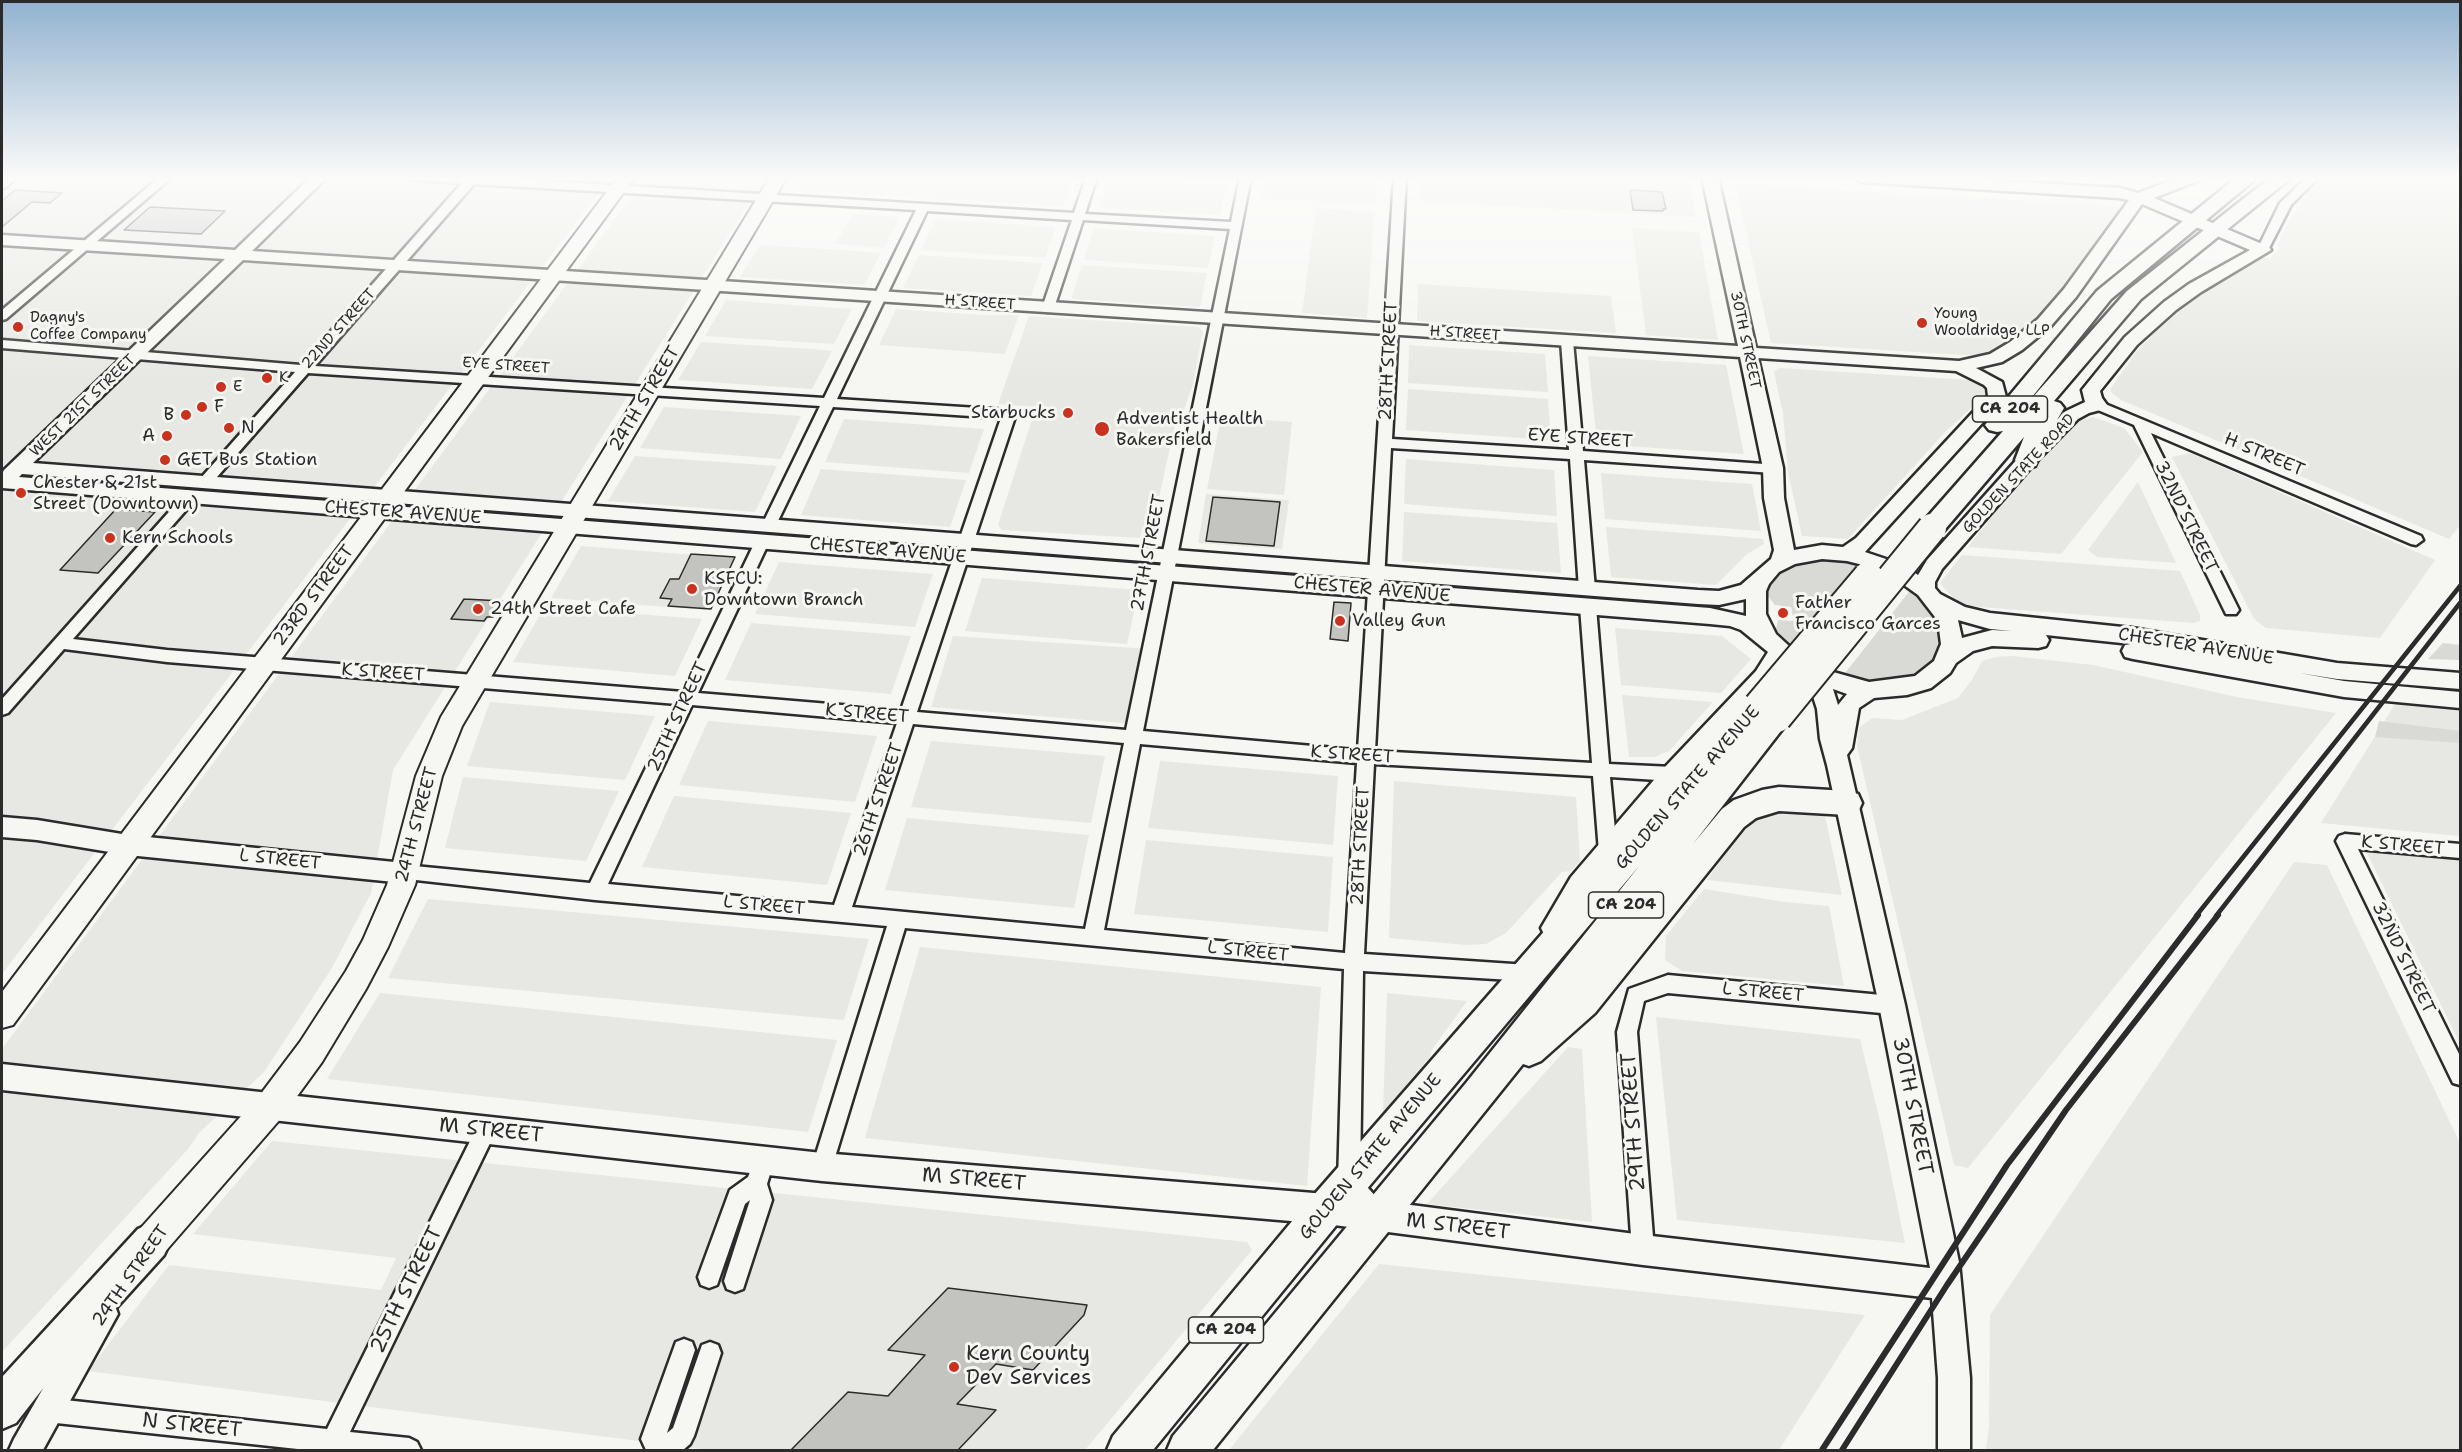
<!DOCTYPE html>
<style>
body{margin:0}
#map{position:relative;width:2462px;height:1452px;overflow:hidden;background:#f6f6f2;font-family:"Shantell Sans",sans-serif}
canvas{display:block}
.frame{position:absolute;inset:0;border:3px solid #2b2b2b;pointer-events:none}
</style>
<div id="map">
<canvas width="2462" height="1452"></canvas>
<div class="frame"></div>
</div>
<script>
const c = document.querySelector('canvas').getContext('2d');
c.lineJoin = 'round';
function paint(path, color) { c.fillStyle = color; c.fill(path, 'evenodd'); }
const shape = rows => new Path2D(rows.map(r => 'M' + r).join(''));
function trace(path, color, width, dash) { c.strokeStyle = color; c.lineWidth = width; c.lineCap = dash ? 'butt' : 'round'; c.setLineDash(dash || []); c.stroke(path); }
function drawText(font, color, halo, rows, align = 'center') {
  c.font = font + ' "Shantell Sans",sans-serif'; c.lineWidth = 6; c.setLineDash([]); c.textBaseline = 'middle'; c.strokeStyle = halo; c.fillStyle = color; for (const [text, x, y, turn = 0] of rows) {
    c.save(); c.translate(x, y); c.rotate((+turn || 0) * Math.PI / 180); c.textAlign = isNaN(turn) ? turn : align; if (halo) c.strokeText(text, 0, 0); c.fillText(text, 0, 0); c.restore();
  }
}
const built = shape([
 [2,177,611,177,2,974],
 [646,177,765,177,393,770,371,893,332,968,264,1072,199,1133,188,1149,2,1352,2,1049],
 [801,177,1049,177,1073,179,1063,206,794,190],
 [1264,177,1378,177,1376,204,1261,198],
 [1422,177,1619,177,1689,181,1696,217,1421,201],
 [2016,177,2165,177,2145,184],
 [2322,177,2337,177,2340,180,2344,177,2460,177,2460,525,2449,539,2121,400,2111,392,2111,388,2137,351,2179,308,2203,289,2257,257,2270,258,2280,248,2277,245,2287,224,2309,191],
 [1109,179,1212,185,1226,186,1220,215,1100,208],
 [1735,184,2110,205,2122,210,2054,305,2004,349,1988,354,1962,355,1771,343],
 [1316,208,1375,212,1367,318,1302,313],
 [853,214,899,217,884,248,835,244],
 [936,219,1056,227,1045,258,921,250],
 [1094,228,1215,236,1208,268,1084,260],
 [1632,228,1699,232,1718,340,1646,335],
 [760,245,843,250,881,253,864,285,740,277],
 [919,255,1043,263,1031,296,903,288],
 [1082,265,1083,265,1207,273,1200,307,1071,299],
 [1418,284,1611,296,1616,333,1417,321],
 [726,300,794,305,852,309,834,344,705,336],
 [896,309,984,315,1019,315,1005,354,879,345],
 [1029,316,1198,327,1203,331,1193,384,1179,423,1175,425,1152,529,1142,528,1140,538,1002,530,998,525,1036,407,998,404],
 [701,342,813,349,832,351,812,389,678,380],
 [1409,345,1545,354,1548,392,1408,383],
 [1588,356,1726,365,1744,454,1597,444],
 [1780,368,1971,380,1984,385,1989,392,1946,431,1848,539,1802,536,1788,472,1783,413,1774,372],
 [1408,389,1548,399,1551,440,1406,430],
 [664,407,801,416,781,459,640,448],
 [1221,417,1292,422,1284,495,1207,489],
 [2093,417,2124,428,2143,452,2061,554,1968,547,2030,469,2079,421],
 [844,419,984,429,969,473,825,462],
 [2190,453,2435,560,2380,638,2266,628,2254,619,2172,457],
 [635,456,777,466,755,512,608,501],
 [1406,459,1554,470,1557,516,1404,504],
 [821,469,966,480,950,527,801,515],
 [1601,473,1752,484,1761,531,1605,519],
 [2138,482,2176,563,2097,557,2088,550],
 [1206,494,1289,500,1282,549,1198,543],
 [1404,512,1557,523,1561,573,1402,561],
 [1606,527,1763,539,1764,544,1747,554,1716,585,1611,577],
 [581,546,731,558,706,610,551,598],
 [1962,555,2180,571,2200,615,2200,621,2193,623,1966,606,1955,600,1940,583],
 [779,562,841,567,933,574,915,627,755,614],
 [982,578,1139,590,1127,644,965,631],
 [545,606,623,613,702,619,675,676,513,662],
 [751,623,786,626,911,636,891,694,725,680],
 [1615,628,1722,636,1751,659,1721,693,1621,685],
 [953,636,1150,649,1135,724,931,707],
 [2012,656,2093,665,2237,697,2336,713,1968,1168,1954,1165,1857,746,1859,728,1872,718,1902,720,1958,698,1972,680,1982,661,1996,657],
 [1622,695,1713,702,1669,751,1654,757,1629,757],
 [2397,701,2460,708,2460,836,2321,823],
 [490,702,597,711,655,716,625,780,467,766],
 [708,721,877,736,855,802,679,785],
 [931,741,1105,756,1091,823,911,807],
 [1160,761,1338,776,1333,845,1148,828],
 [463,777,619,791,586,861,445,848],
 [1394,781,1576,797,1580,862,1570,871,1562,872,1506,933,1486,944,1466,945,1389,938],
 [674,796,851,813,827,885,642,867],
 [1807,811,1825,816,1842,895,1707,880,1749,821,1768,812],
 [907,818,1089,835,1074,908,885,890],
 [1146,840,1333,857,1328,932,1134,914],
 [2365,849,2460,858,2460,1044],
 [2294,862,2327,865,2460,1143,2460,1450,1986,1450,1989,1426,1990,1315],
 [1704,889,1785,902,1829,906,1844,986,1682,971,1665,960,1666,936],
 [428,899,869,939,844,1020,388,978],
 [920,947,1321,987,1307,1186,865,1138],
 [380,993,837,1040,808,1132,327,1079],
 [1387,993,1467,1001,1431,1051,1430,1057,1383,1112],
 [1656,1017,1860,1039,1883,1134,1905,1243,1677,1220],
 [1568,1047,1582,1049,1592,1222,1427,1204],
 [272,1141,1247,1242,1252,1250,1085,1450,702,1450,702,1449,88,1371,169,1265,381,1290,396,1258,193,1234],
 [1379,1264,1865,1315,1779,1450,1229,1450]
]);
const green = shape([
 [1821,558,1840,558,1869,565,1792,652,1775,633,1778,620,1794,621,1791,607,1775,605,1764,591,1778,572,1788,566],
 [1912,588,1930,607,1939,625,1941,638,1939,650,1933,661,1918,674,1898,681,1883,683,1842,677],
 [2443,643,2460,645,2460,660,2428,659],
 [2379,721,2460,731,2460,743,2375,737]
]);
const building = shape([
 [15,190,62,193,50,203,32,202,2,227,2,201,15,190],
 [1630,190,1662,192,1666,209,1663,209,1663,211,1633,210,1630,190],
 [150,207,225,211,201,234,124,230,150,207],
 [1213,497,1280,502,1274,546,1206,541,1213,497],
 [116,509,155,512,98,573,60,570,116,509],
 [691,554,735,557,711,609,668,606,672,599,660,598,670,579,679,579,691,554],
 [464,599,502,601,493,617,487,617,484,621,451,619,464,599],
 [1334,602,1351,603,1348,641,1330,639,1334,602],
 [948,1288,1087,1305,1084,1315,1033,1370,996,1364,957,1404,996,1410,958,1450,791,1450,848,1392,888,1396,925,1355,888,1350,948,1288]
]);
const street = shape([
 [5,177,17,177,6,187,2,188,2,180,5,177],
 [160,177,172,177,6,319,2,320,2,310,160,177],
 [407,177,479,177,1074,213,1086,177,1097,177,1085,214,1231,222,1240,177,1251,177,1143,731,1358,750,1394,177,1406,177,1392,439,1569,450,1561,341,1567,337,1573,341,1583,451,1778,465,1780,468,1778,471,1773,473,1584,460,1595,589,1592,593,1587,594,1582,593,1579,589,1570,459,1391,448,1375,751,1592,763,1580,607,1583,603,1588,601,1593,603,1596,607,1609,764,1673,767,1679,769,1681,774,1679,779,1673,781,1610,777,1617,852,1614,857,1608,859,1602,857,1599,852,1593,776,1374,764,1364,954,1528,965,1535,967,1537,973,1535,979,1528,981,1363,971,1360,1179,1386,1208,1389,1216,1386,1224,1378,1227,1370,1224,1342,1190,1338,1183,1344,969,905,928,832,1167,829,1174,822,1177,815,1174,812,1167,887,926,595,900,398,878,395,873,398,868,404,865,590,883,677,704,167,662,64,649,8,713,2,715,2,699,184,495,189,493,196,498,194,501,73,639,167,650,683,692,755,542,762,537,769,542,698,693,901,710,1001,418,833,407,776,525,769,530,762,525,820,406,308,373,210,485,205,487,198,482,200,479,295,372,2,348,2,340,301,365,462,183,412,180,407,177],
 [474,184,916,210,824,398,315,366,474,184],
 [927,211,1072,220,1042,308,1048,312,1054,308,1083,220,1230,229,1126,730,917,712,1016,414,1009,410,837,399,927,211],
 [692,705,897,723,834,905,608,884,692,705],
 [913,724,1124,743,1085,929,852,907,913,724],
 [1140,744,1357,763,1345,953,1104,930,1140,744],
 [2307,177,2319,177,2291,205,2267,252,2259,252,2257,250,2280,203,2307,177],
 [2098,401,2421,536,2423,540,2416,545,2411,544,2151,433,2239,610,2236,614,2226,614,2134,425,2093,408,2091,405,2093,402,2098,401],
 [2345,834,2460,844,2460,858,2358,849,2460,1056,2460,1085,2453,1083,2336,841,2339,836,2345,834],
 [1668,975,1892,996,1899,999,1902,1005,1899,1011,1892,1014,1668,993,1644,1001,1637,1032,1654,1250,1651,1258,1643,1261,1635,1258,1632,1250,1617,1032,1629,989,1668,975],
 [486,1120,493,1123,496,1130,493,1137,350,1432,409,1438,417,1442,421,1450,307,1450,47,1422,39,1418,35,1410,39,1402,47,1398,327,1429,479,1123,486,1120],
 [764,1151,771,1154,774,1161,767,1184,772,1200,743,1289,735,1292,727,1289,724,1281,750,1200,745,1204,717,1285,709,1288,701,1285,698,1277,730,1190,748,1177,757,1154,764,1151],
 [684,1339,692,1342,695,1350,667,1433,673,1428,702,1345,710,1342,718,1345,721,1353,694,1436,690,1444,683,1450,646,1450,641,1439,676,1342,684,1339]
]);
const secondary = shape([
 [311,177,327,177,252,251,1738,346,1702,177,1718,177,1756,348,1959,361,1990,354,2010,342,2038,319,2064,289,2129,200,2119,198,1861,182,1854,177,1937,177,2120,188,2138,193,2181,177,2202,177,2200,180,2154,198,2269,247,2271,250,2201,292,2176,310,2137,345,2100,391,2102,398,2107,405,2104,409,2089,413,2078,419,2034,464,1942,569,1935,582,1935,588,1940,594,1965,607,1990,613,2132,628,2337,663,2460,673,2460,689,2337,679,2299,673,2344,681,2460,692,2460,708,2344,697,2133,659,2125,657,2122,651,2125,645,2131,644,2046,635,2049,640,2046,646,2038,648,1992,646,1973,651,1956,663,1950,673,1931,688,1907,695,1874,698,1859,708,1852,748,1847,755,1905,1005,1959,1262,1970,1378,1970,1450,1938,1450,1938,1378,1932,1298,1643,1265,1326,1224,822,1181,2,1090,2,1064,822,1153,1326,1194,1643,1235,1930,1268,1879,1005,1827,765,1820,739,1817,709,1808,681,1783,664,1772,683,1681,781,1589,891,1563,936,1554,939,1545,936,1541,928,1571,877,1665,767,1756,671,1768,652,1741,630,1730,626,1710,624,2,488,2,474,4,470,225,259,2,245,2,235,235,250,311,177],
 [2142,204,2250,250,2189,284,2164,302,2125,337,2082,390,2085,402,2066,411,2020,456,1927,560,1918,575,1904,565,1865,552,2006,397,2002,382,1976,368,2002,362,2022,350,2050,327,2076,297,2142,204],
 [243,260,1740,357,1763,468,1764,498,1774,550,1771,559,1741,585,1719,591,1698,590,33,463,243,260],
 [1758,358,1956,371,1984,385,1987,388,1988,396,1856,538,1843,547,1822,545,1794,550,1784,498,1783,468,1758,358],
 [22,474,1698,604,1719,605,1746,599,1746,616,1710,608,19,477,22,474],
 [1822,559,1847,561,1875,568,1890,575,1918,595,1935,617,1939,629,1941,644,1934,661,1915,676,1869,682,1826,670,1788,645,1776,634,1766,614,1766,591,1769,584,1779,572,1795,564,1822,559],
 [1958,620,1990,629,2012,631,1992,630,1962,638,1958,620],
 [1833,689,1847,694,1838,705,1833,689],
 [2,817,37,820,128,835,404,863,413,866,416,873,413,880,404,883,128,855,37,840,2,837,2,817],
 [103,1299,114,1303,118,1314,43,1450,9,1450,14,1439,92,1303,103,1299]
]);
const primary = shape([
 [618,177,635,177,13,1025,2,1028,2,992,618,177],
 [770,177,787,177,462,726,442,776,415,885,388,947,366,989,322,1062,282,1117,163,1254,151,1259,139,1254,134,1242,139,1230,260,1095,300,1042,346,971,363,940,387,885,416,776,441,717,770,177]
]);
const highway = shape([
 [2237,177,2258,177,2111,299,2024,407,2127,291,2271,177,2292,177,2141,299,2054,401,2060,403,2064,408,2049,434,2035,466,2027,468,2019,466,2015,460,2024,437,1941,534,1932,537,1923,534,1919,528,1923,522,2003,431,1997,432,1989,430,1985,425,1989,420,2097,291,2237,177],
 [1758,695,1768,698,1772,706,1770,709,1777,707,1787,710,1791,718,1693,844,1722,809,1734,800,1762,790,1779,787,1847,791,1858,794,1862,803,1858,812,1847,815,1779,811,1756,818,1744,827,1595,1013,1541,1061,1529,1066,1523,1064,1213,1450,1167,1450,1173,1436,1466,1083,1640,865,1339,1222,1153,1450,1107,1450,1113,1436,1313,1196,1748,698,1758,695],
 [151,1223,164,1229,170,1242,164,1255,41,1391,16,1423,2,1429,2,1377,138,1229,151,1223]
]);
const railFar1 = shape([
 [2196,916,2460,586],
 [2216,916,2460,603]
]);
const rail = shape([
 [1822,1450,2007,1165,2198,915],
 [1842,1450,1947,1285,2066,1110,2218,915]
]);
const highwayBridge = shape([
 [1758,706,1868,576],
 [1777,718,1932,528]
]);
const markers = [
 [1922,323,6,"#c8321e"],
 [18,327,6,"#c8321e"],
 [267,378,6,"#c8321e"],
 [221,387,6,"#c8321e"],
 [202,407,6,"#c8321e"],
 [1068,413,6,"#c8321e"],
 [186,415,6,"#c8321e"],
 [229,428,6,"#c8321e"],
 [1102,429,8,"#c8321e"],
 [167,436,6,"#c8321e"],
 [165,460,6,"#c8321e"],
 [21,493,6,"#c8321e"],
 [110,538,6,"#c8321e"],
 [692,589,6,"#c8321e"],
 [478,609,6,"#c8321e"],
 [1783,613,6,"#c8321e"],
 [1340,621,6,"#c8321e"],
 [954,1367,6,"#c8321e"]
];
const farStreetnames = [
 ["H STREET",980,303,4],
 ["22ND STREET",339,329,-48],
 ["H STREET",1465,334,4],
 ["30TH STREET",1745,340,78],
 ["EYE STREET",506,366,4],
 ["WEST 21ST STREET",83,406,-44],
 ["GOLDEN STATE ROAD",2019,474,-47]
];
const farPoinames = [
 ["Young",1934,314],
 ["Wooldridge, LLP",1934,331],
 ["Dagny's",30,318],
 ["Coffee Company",30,335],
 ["K",279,378],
 ["E",233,387]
];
const shields = [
 [2010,409,75],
 [1626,905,75],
 [1226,1330,75]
];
const shieldNames = [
 ["CA 204",2010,409],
 ["CA 204",1626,905],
 ["CA 204",1226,1330]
];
const streetNames = [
 ["28TH STREET",1389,361,-87],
 ["24TH STREET",645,399,-59],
 ["EYE STREET",1580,439,4],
 ["H STREET",2264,455,23],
 ["CHESTER AVENUE",403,513,4],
 ["32ND STREET",2186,517,64],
 ["CHESTER AVENUE",888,551,5],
 ["27TH STREET",1149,553,-79],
 ["CHESTER AVENUE",1372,590,5],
 ["23RD STREET",314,596,-53],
 ["CHESTER AVENUE",2196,647,9],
 ["K STREET",383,673,4],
 ["K STREET",867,714,5],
 ["25TH STREET",678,717,-65],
 ["K STREET",1352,755,4],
 ["GOLDEN STATE AVENUE",1688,788,-49],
 ["26TH STREET",879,800,-71],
 ["24TH STREET",417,825,-75],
 ["28TH STREET",1361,846,-87],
 ["K STREET",2403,846,5],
 ["L STREET",280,860,6],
 ["L STREET",764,906,5],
 ["L STREET",1248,952,6],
 ["32ND STREET",2403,958,64],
 ["L STREET",1763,993,5],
 ["GOLDEN STATE AVENUE",1371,1157,-50],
 ["24TH STREET",131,1276,-55]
];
const poiNames = [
 ["F",214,407],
 ["Starbucks",1056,413,"right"],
 ["B",174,415,"right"],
 ["Adventist Health",1116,419],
 ["Bakersfield",1116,440],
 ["N",241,428],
 ["A",155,436,"right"],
 ["GET Bus Station",177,460],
 ["Chester & 21st",33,483],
 ["Street (Downtown)",33,504],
 ["Kern Schools",122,538],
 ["KSFCU:",704,579],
 ["Downtown Branch",704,600],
 ["Father",1795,603],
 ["Francisco Garces",1795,624],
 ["24th Street Cafe",490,609],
 ["Valley Gun",1352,621]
];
const nearStreetnames = [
 ["30TH STREET",1912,1106,79],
 ["29TH STREET",1634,1122,-94],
 ["M STREET",491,1131,6],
 ["M STREET",974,1180,5],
 ["M STREET",1458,1227,7],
 ["25TH STREET",407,1290,-64],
 ["N STREET",192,1426,6]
];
const nearPoinames = [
 ["Kern County",966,1355],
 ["Dev Services",966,1379]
];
paint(built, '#e7e7e3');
paint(green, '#d9d9d5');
paint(building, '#c3c3c0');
trace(building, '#2b2b2b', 1.5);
trace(street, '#2b2b2b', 5);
trace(secondary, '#2b2b2b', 5);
trace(primary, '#2b2b2b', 4);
trace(highway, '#2b2b2b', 5);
paint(street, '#f6f6f2');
paint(secondary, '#f6f6f2');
paint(primary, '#f6f6f2');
paint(highway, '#f6f6f2');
trace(railFar1, '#2b2b2b', 4.5);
trace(rail, '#2b2b2b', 6);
trace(highwayBridge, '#2b2b2b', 32, []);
trace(highwayBridge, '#f6f6f2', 28);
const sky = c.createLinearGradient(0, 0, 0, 380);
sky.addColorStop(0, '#91b2d0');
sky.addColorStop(0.47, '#fbfbf9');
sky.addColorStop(1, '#fbfbf900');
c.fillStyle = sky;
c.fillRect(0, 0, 2462, 380);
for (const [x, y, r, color] of markers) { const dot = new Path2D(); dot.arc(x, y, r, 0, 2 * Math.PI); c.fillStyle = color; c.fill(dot); trace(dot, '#f6f6f2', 2); }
drawText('15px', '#2b2b2b', '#f6f6f2', farStreetnames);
drawText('15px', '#2b2b2b', '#f6f6f2', farPoinames, 'left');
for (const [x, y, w] of shields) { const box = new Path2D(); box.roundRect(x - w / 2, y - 13, w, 26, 4.5); c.fillStyle = '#f6f6f2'; c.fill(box); trace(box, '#2b2b2b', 1.5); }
drawText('bold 16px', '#2b2b2b', null, shieldNames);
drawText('18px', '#2b2b2b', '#f6f6f2', streetNames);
drawText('18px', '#2b2b2b', '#f6f6f2', poiNames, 'left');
drawText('21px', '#2b2b2b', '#f6f6f2', nearStreetnames);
drawText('21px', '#2b2b2b', '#f6f6f2', nearPoinames, 'left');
</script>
